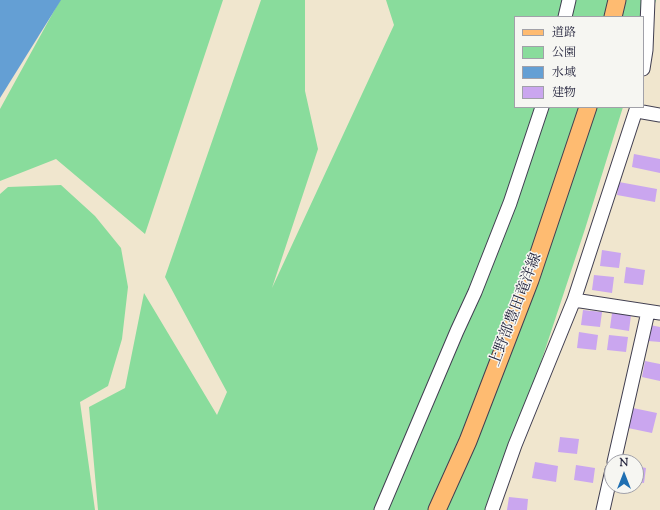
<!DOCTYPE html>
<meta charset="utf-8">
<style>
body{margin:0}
#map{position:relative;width:660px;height:510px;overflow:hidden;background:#f0e6ce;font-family:"Sorts Mill Goudy","Noto Serif JP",serif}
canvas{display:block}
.legend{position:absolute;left:514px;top:16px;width:130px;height:92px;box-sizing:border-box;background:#f6f6f2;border:1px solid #a1a1a9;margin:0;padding:5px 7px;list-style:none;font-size:12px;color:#22223b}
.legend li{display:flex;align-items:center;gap:8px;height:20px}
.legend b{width:20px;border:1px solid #a1a1a9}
.north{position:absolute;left:604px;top:454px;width:40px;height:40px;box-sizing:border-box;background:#f6f6f2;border:1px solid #a1a1a9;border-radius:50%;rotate:0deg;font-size:11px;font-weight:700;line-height:16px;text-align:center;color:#22223b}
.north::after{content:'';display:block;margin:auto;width:14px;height:18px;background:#1f6fb2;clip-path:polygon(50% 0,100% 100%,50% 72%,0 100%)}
</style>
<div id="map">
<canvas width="660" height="510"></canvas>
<ul class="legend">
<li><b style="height:5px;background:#febb71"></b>道路</li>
<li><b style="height:11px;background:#89dc9c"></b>公園</li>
<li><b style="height:11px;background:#649fd4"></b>水域</li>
<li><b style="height:11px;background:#caa6ef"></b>建物</li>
</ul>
<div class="north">N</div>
</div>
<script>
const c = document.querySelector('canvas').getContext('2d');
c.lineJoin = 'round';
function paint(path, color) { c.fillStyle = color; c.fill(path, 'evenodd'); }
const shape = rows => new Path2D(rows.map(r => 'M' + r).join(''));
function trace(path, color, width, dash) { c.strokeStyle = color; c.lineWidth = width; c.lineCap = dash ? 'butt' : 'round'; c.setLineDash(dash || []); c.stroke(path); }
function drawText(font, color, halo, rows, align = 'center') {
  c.font = font + ' "Sorts Mill Goudy","Noto Serif JP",serif'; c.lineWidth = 3; c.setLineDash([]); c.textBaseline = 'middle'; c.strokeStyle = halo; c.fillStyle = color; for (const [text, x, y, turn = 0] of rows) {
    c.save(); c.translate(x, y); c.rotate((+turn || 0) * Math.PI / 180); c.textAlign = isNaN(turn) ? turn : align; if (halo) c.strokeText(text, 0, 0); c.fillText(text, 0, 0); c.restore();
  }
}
const green = shape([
 [60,0,223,0,145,234,56,159,0,181,0,109],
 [261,0,305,0,305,91,318,149,272,288,394,25,386,0,656,0,643,43,643,17,515,17,515,107,623,107,585,229,492,510,98,510,89,407,125,388,144,293,217,415,227,392,165,277],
 [61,185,95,216,121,248,128,287,122,339,108,386,80,402,95,510,0,510,0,194,8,187]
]);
const water = shape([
 [0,0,61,0,0,98]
]);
const building = shape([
 [634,154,660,159,660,173,632,167],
 [619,182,657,189,655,202,617,195],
 [602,250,621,253,619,268,600,266],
 [626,267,645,270,643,285,624,283],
 [594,275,614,277,612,293,592,290],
 [583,310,602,312,600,327,581,325],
 [612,313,631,315,629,331,610,328],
 [650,325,660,327,660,342,648,341],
 [579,332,598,335,596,350,577,348],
 [609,335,628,337,626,352,607,350],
 [645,361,660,364,660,381,642,377],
 [633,408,657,413,652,433,628,428],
 [560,437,579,439,577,454,558,452],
 [535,462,558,466,556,482,532,478],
 [576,465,595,468,593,483,574,480],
 [636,466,646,468,644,483,636,482],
 [509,497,528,499,527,510,507,510]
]);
const minor = shape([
 [565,17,569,0],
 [643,69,646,50,648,0],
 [637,111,660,115],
 [574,300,660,313],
 [614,462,648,312],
 [381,510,457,331,475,292,510,203,542,107],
 [492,510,515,445,574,300,637,107],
 [603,510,612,470]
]);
const major = shape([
 [613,17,617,0],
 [437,510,468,441,530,280,588,107]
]);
const streetNames = [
 ["上野部豊田竜洋線",517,310,-69]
];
paint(green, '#89dc9c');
paint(water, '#649fd4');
paint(building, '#caa6ef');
trace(minor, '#413f51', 15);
trace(major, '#413f51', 19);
trace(minor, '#fff', 13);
trace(major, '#febb71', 17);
drawText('15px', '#22223b', '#f6f6f2', streetNames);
</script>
